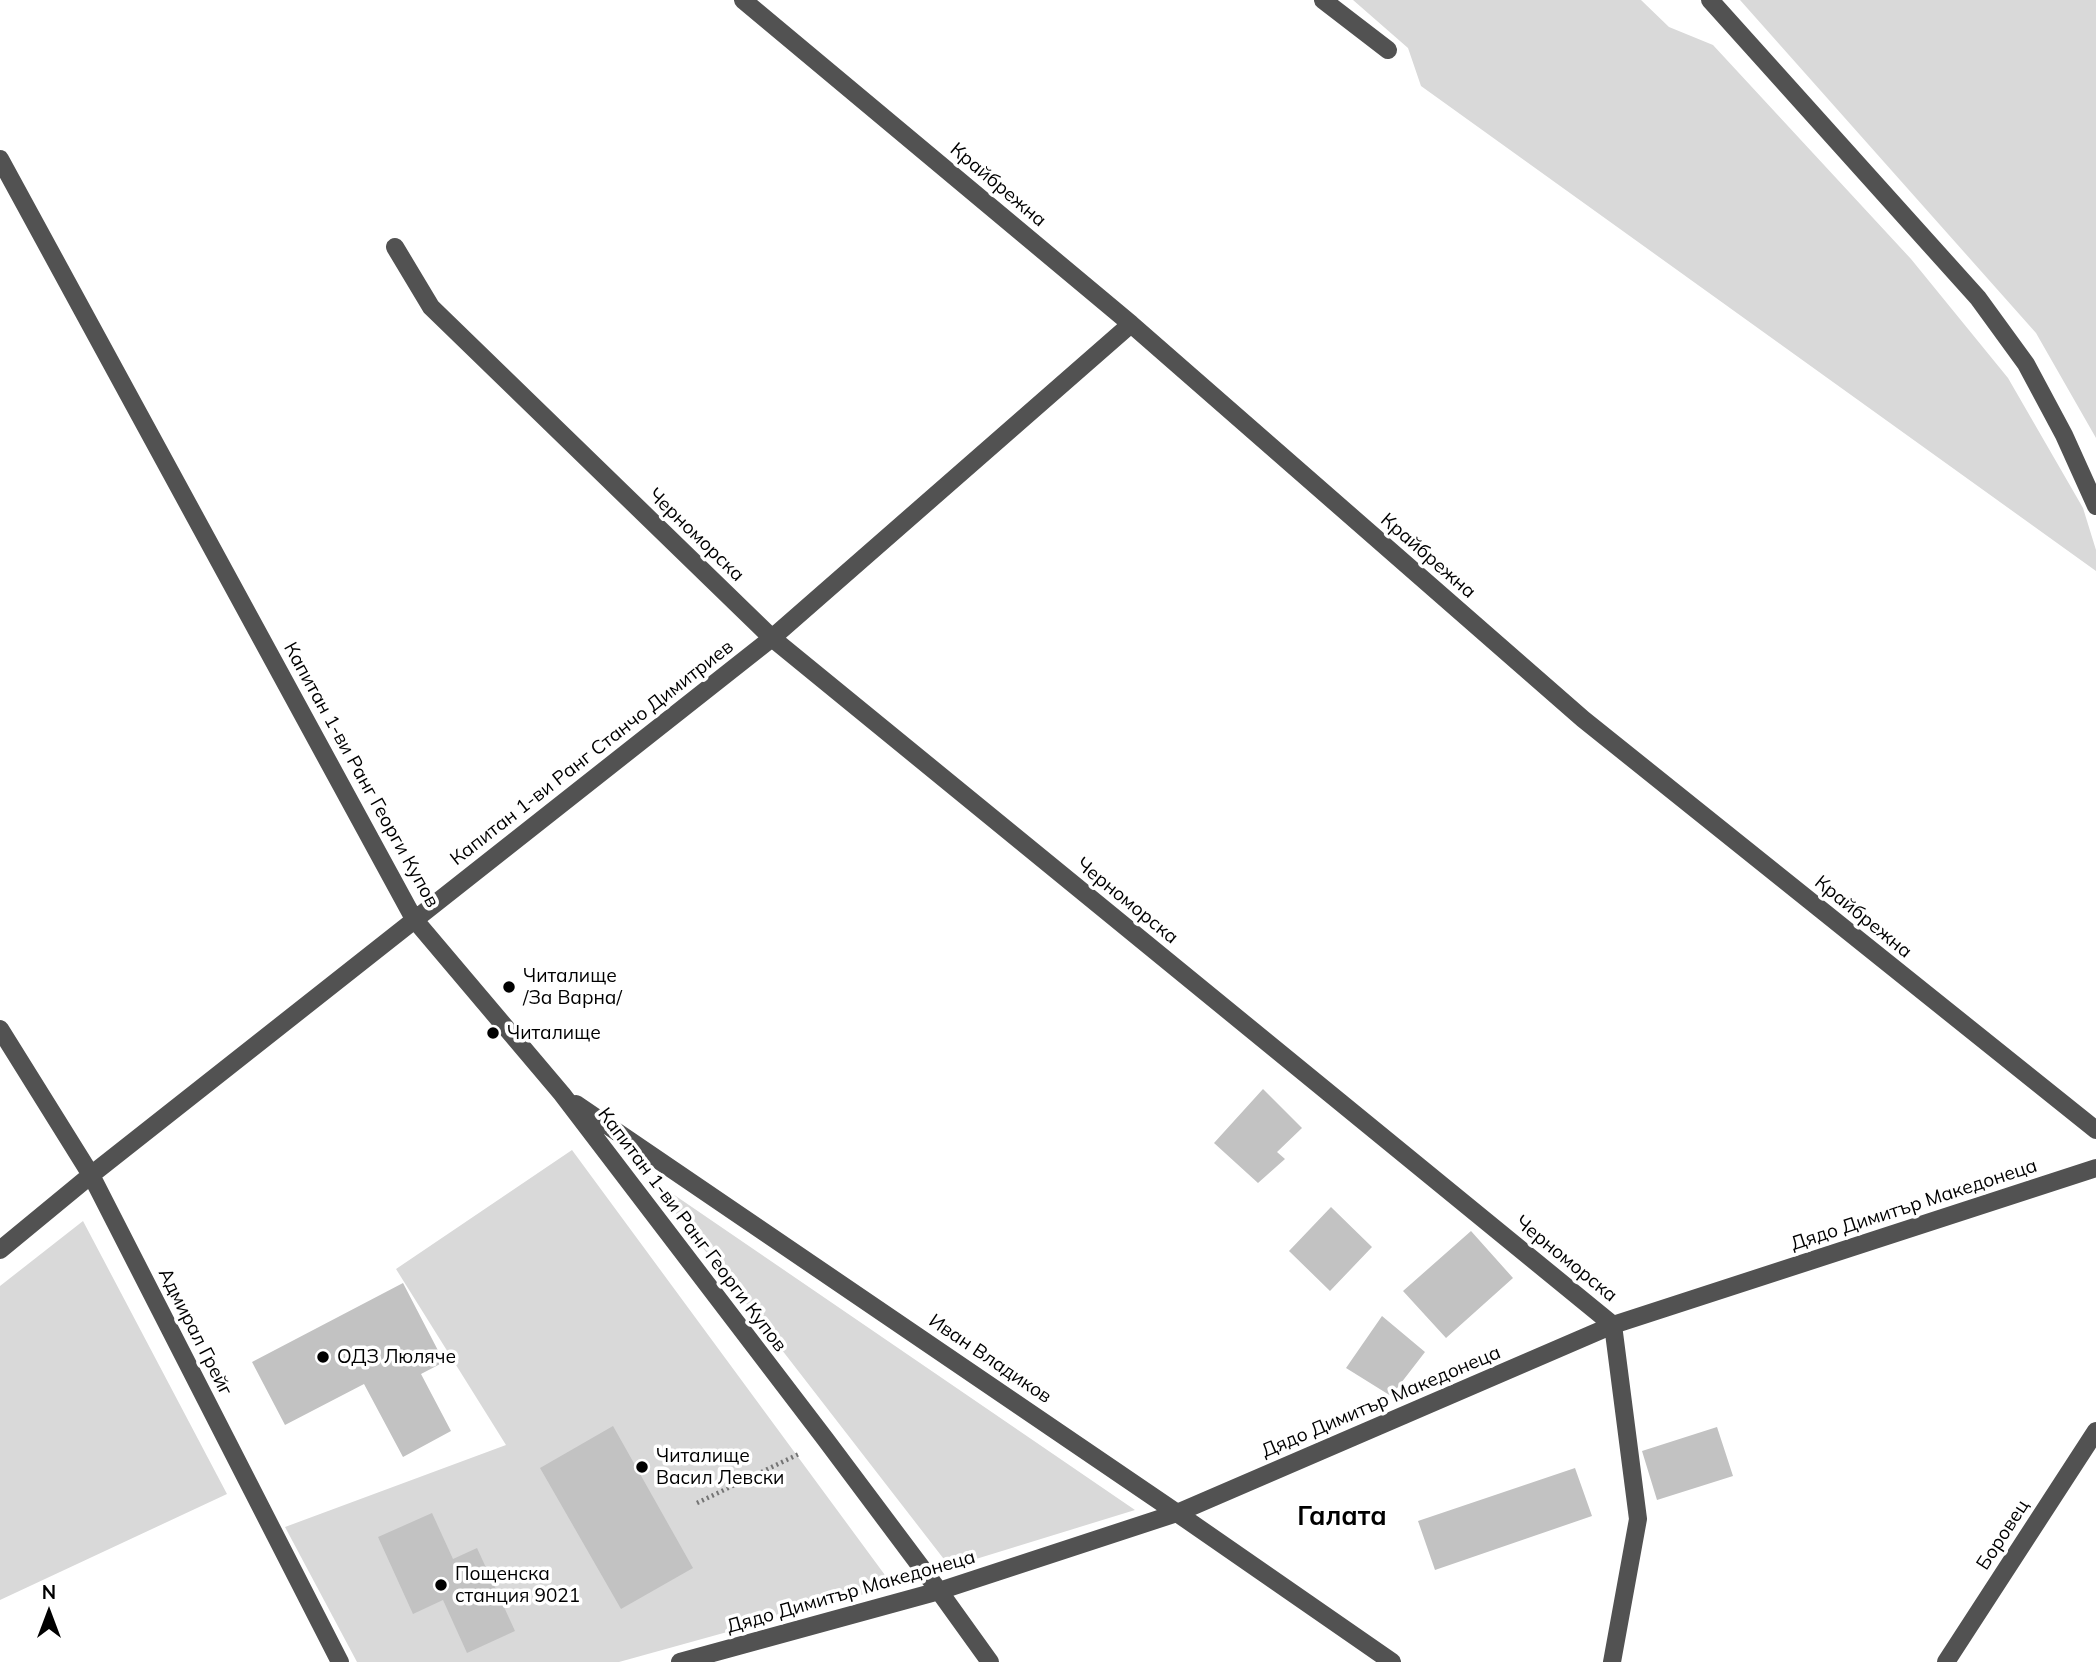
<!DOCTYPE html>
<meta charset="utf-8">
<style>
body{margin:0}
#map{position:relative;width:2096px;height:1662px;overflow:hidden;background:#fff;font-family:Mulish,sans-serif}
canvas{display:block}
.north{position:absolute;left:14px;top:1578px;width:70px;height:70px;-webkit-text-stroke:5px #fff;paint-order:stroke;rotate:0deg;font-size:19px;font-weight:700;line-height:28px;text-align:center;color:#000}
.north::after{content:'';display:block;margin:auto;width:24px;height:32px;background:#000;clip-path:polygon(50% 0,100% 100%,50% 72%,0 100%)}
</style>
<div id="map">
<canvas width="2096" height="1662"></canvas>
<div class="north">N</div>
</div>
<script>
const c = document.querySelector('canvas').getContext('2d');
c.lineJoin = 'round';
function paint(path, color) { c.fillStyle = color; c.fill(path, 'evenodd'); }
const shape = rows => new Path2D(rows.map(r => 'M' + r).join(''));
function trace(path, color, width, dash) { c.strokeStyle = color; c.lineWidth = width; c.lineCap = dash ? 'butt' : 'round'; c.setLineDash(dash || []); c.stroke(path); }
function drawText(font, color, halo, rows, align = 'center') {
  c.font = font + ' Mulish,sans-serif'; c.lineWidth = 7; c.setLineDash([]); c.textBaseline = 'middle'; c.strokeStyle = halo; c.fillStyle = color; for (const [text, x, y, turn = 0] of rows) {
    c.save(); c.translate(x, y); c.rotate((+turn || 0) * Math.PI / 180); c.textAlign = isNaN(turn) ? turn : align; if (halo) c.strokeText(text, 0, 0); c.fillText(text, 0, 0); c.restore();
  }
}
const green = shape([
 [1353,0,1641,0,1669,27,1713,45,1911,259,2008,378,2083,508,2096,550,2096,571,1421,86,1408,48],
 [1740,0,2096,0,2096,438,2036,333],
 [572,1150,893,1586,619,1662,357,1662,285,1527,506,1445,396,1269],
 [648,1177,1135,1510,950,1567],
 [83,1221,227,1494,0,1600,0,1286]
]);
const building = shape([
 [1263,1089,1302,1128,1277,1152,1285,1159,1258,1183,1214,1143],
 [1331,1207,1372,1247,1330,1291,1289,1251],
 [1471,1231,1513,1278,1446,1338,1403,1291],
 [403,1283,444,1362,421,1374,451,1431,403,1457,364,1384,285,1425,252,1362],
 [1382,1316,1425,1352,1391,1396,1346,1368],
 [613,1426,693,1568,621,1609,540,1468],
 [1717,1427,1733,1476,1657,1500,1642,1451],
 [1575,1468,1592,1516,1435,1570,1418,1521],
 [432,1513,453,1559,477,1548,515,1631,467,1653,443,1600,413,1614,378,1537]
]);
const path = shape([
 [697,1503,801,1453]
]);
const minor = shape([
 [743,0,1131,324,1583,719,2096,1130],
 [1323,0,1388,50],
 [1710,0,1978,298,2026,364,2064,435,2096,506],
 [0,159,414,919,562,1094,826,1440,939,1591,990,1662],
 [395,247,431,307,772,638,1613,1325,1638,1519,1612,1662],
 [0,1029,91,1175,340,1662],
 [576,1104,1177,1513,1392,1662],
 [0,1250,91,1175,772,638,1131,324],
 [680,1662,939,1591,1177,1513,1613,1325,2096,1168],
 [1946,1662,2096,1431]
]);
const markers = [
 [509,987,7,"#000"],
 [493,1033,7,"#000"],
 [323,1357,7,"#000"],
 [642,1467,7,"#000"],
 [441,1585,7,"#000"]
];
const streetNames = [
 ["Крайбрежна",998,185,40],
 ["Черноморска",696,535,44],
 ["Крайбрежна",1428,556,41],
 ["Капитан 1-ви Ранг Станчо Димитриев",592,753,-38],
 ["Капитан 1-ви Ранг Георги Купов",361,775,61],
 ["Черноморска",1127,901,39],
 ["Крайбрежна",1863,917,39],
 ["Дядо Димитър Македонеца",1914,1205,-18],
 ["Капитан 1-ви Ранг Георги Купов",692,1230,53],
 ["Черноморска",1566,1259,39],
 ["Адмирал Грейг",195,1332,63],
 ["Иван Владиков",990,1359,34],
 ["Дядо Димитър Македонеца",1381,1402,-23],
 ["Боровец",2003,1535,-57],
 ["Дядо Димитър Македонеца",851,1592,-16]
];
const poiNames = [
 ["Читалище",523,976],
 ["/За Варна/",523,998],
 ["Читалище",507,1033],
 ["ОДЗ Люляче",337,1357],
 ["Читалище",656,1456],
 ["Васил Левски",656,1478],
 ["Пощенска",455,1574],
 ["станция 9021",455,1596]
];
const districtNames = [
 ["Галата",1342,1517]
];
paint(green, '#d9d9d9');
paint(building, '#c2c2c2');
trace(path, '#747474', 4.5, [2, 3.5]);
trace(minor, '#525252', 18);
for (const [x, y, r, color] of markers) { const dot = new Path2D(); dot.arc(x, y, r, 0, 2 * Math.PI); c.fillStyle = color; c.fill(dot); trace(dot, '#fff', 2.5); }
drawText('19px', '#000', '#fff', streetNames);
drawText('19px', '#000', '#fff', poiNames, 'left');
drawText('bold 26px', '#000', '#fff', districtNames);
</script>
